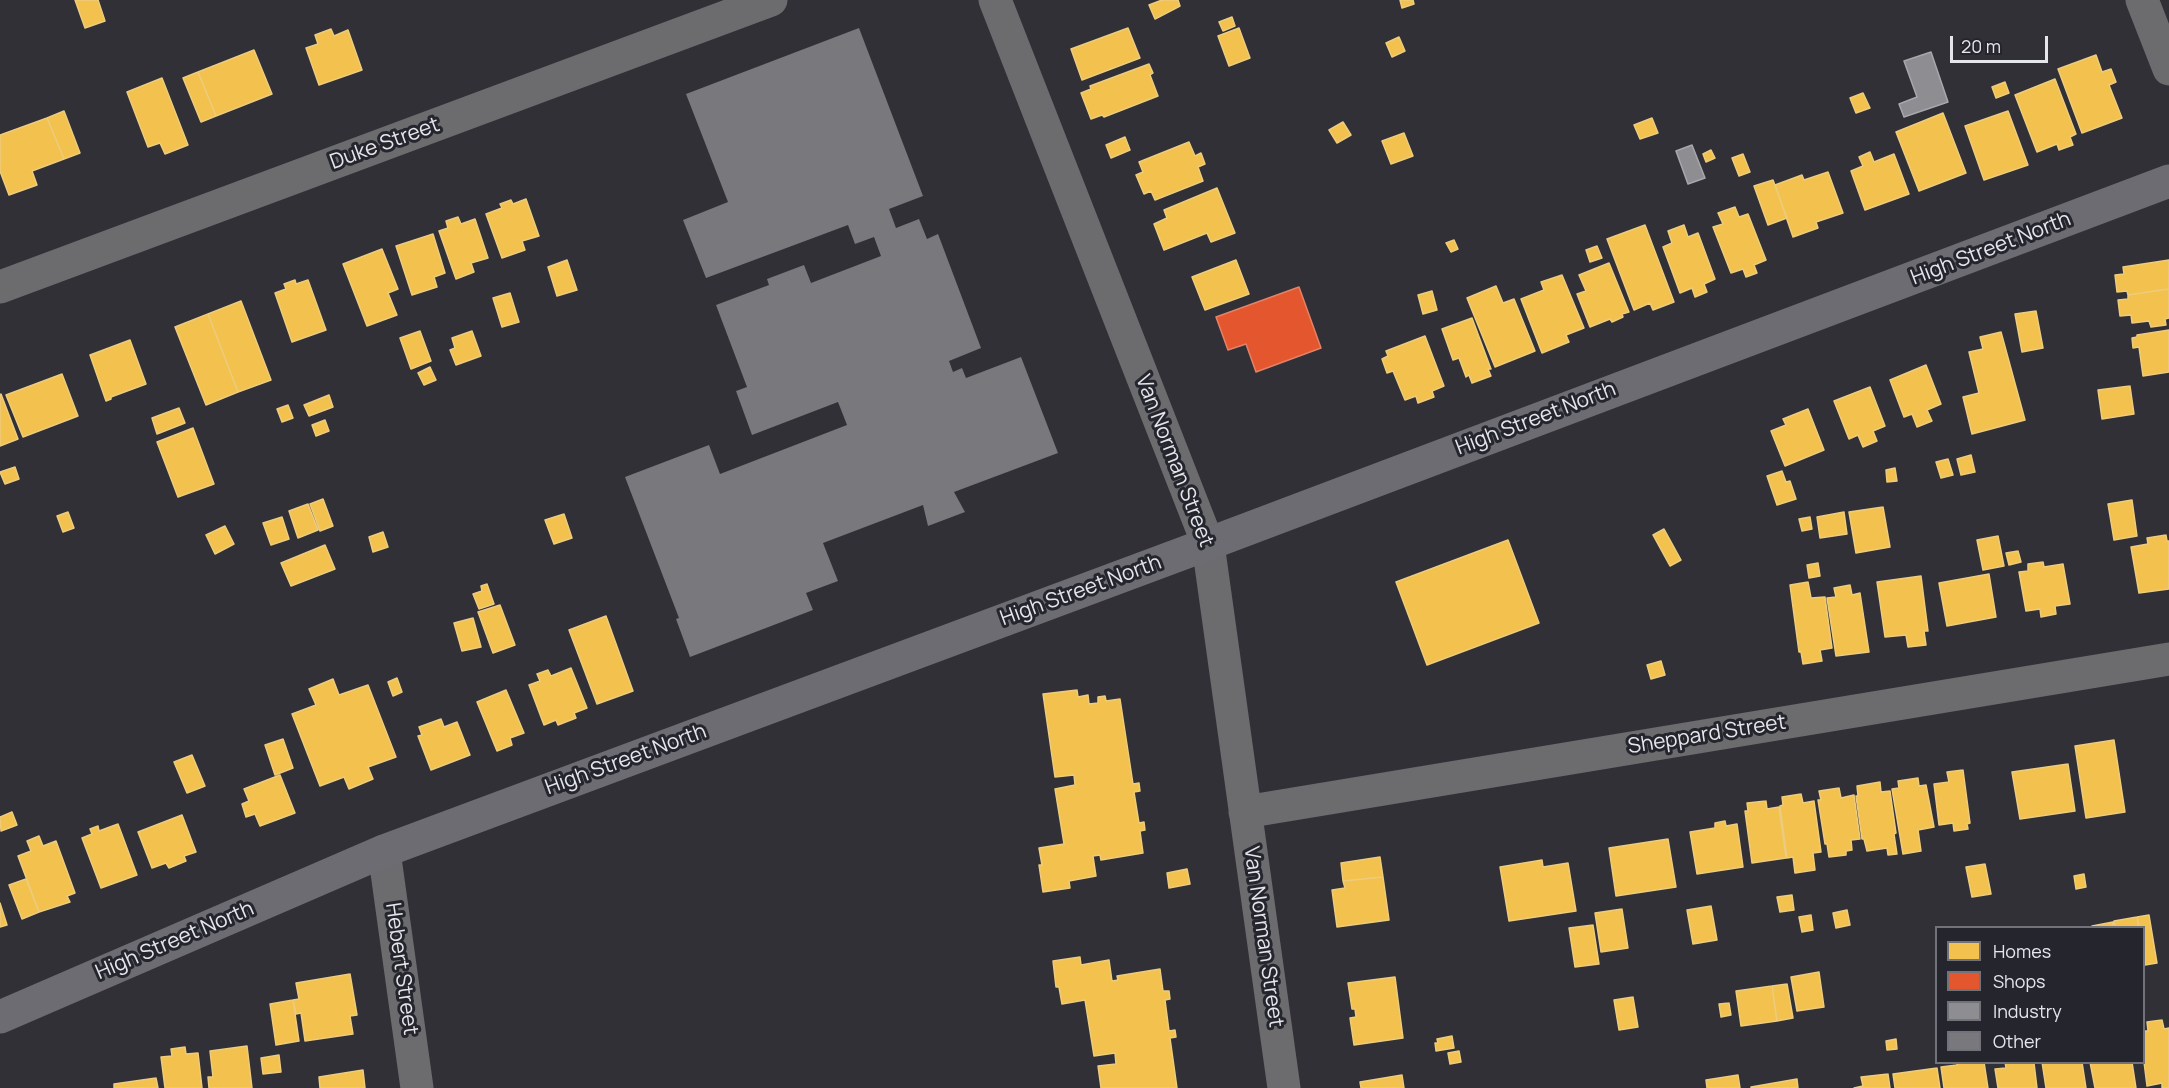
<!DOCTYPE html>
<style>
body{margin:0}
#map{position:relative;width:2169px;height:1088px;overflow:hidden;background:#303036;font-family:Manrope,sans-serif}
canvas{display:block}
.legend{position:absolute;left:1935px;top:926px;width:210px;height:138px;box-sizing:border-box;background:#25252e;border:2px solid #72727a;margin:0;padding:8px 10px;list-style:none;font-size:18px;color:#e5e5ec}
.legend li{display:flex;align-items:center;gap:12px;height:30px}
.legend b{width:30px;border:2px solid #72727a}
.scale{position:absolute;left:1950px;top:36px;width:98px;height:27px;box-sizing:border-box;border:3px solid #e5e5ec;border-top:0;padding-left:8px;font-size:18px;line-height:21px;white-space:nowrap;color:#e5e5ec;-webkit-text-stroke:4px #25252e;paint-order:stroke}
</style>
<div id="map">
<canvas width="2169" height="1088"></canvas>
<ul class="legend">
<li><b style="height:16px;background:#f2c14e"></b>Homes</li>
<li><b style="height:16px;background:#e4572e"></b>Shops</li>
<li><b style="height:16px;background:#8d8d92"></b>Industry</li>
<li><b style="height:16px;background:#79787c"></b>Other</li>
</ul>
<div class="scale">20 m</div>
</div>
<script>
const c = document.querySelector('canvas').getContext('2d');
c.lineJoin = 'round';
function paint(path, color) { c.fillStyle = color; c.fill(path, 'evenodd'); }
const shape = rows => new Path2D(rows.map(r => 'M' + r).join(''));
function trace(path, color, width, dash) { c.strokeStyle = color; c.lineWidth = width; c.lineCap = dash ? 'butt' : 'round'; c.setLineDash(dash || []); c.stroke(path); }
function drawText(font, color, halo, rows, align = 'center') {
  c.font = font + ' Manrope,sans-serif'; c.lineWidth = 6; c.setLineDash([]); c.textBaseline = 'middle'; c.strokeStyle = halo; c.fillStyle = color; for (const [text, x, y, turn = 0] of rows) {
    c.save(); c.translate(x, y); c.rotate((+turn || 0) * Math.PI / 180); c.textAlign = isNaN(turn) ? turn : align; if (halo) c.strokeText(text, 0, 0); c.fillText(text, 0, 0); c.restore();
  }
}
const homes = shape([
 [75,0,98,0,105,21,85,28,75,0],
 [1162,0,1178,0,1180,6,1155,19,1149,5,1162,0],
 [1400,0,1413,0,1414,4,1402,8,1400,0],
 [1232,17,1235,26,1223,31,1219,22,1232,17],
 [1128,28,1140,58,1082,80,1071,49,1128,28],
 [1239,28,1250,58,1229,66,1218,36,1239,28],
 [331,29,334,36,348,30,362,70,319,85,306,48,318,44,315,35,331,29],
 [1399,37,1405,51,1392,57,1386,43,1399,37],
 [254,50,272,94,216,116,198,72,254,50],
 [2096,55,2102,72,2111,69,2116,82,2109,85,2122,118,2082,133,2058,69,2096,55],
 [1149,64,1153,73,1150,75,1158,96,1104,117,1102,115,1091,119,1081,93,1091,89,1090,86,1149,64],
 [198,72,216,116,201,122,183,78,198,72],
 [162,78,188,145,165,154,160,143,148,147,127,92,162,78],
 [2055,79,2076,134,2070,137,2073,145,2059,150,2057,144,2037,152,2015,95,2055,79],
 [2005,82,2009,93,1996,98,1992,87,2005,82],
 [1863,93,1870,108,1856,113,1850,98,1863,93],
 [64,111,80,153,64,159,47,118,64,111],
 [2008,111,2028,165,1984,180,1965,126,2008,111],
 [1943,113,1966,173,1919,191,1896,132,1943,113],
 [47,118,64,159,32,171,37,185,9,195,0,171,0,135,47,118],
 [1652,118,1658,133,1640,139,1634,125,1652,118],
 [1343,122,1351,135,1337,143,1329,130,1343,122],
 [1404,133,1413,156,1391,164,1382,141,1404,133],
 [1125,137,1130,150,1111,158,1106,145,1125,137],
 [1189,142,1195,156,1201,153,1205,164,1198,167,1203,181,1155,200,1151,191,1144,194,1136,175,1143,172,1139,162,1189,142],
 [1711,150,1715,158,1706,162,1703,154,1711,150],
 [1870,152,1874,162,1894,154,1909,194,1865,210,1851,171,1863,166,1859,157,1870,152],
 [1743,154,1750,172,1739,176,1732,158,1743,154],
 [1828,172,1843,213,1816,222,1818,228,1793,237,1775,185,1802,175,1804,180,1828,172],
 [1773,180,1787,218,1768,225,1754,186,1773,180],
 [1217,188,1235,233,1211,242,1207,233,1164,250,1154,224,1167,218,1164,210,1217,188],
 [526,199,539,236,522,241,525,250,502,258,486,214,502,208,500,204,511,200,513,204,526,199],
 [1735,207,1739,217,1748,214,1766,260,1754,265,1757,273,1746,277,1743,269,1731,273,1713,227,1723,224,1718,213,1735,207],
 [458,217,461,224,475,219,488,258,471,263,474,272,456,279,439,231,448,228,446,221,458,217],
 [1645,225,1674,302,1653,310,1650,303,1634,310,1607,239,1645,225],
 [1684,225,1688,237,1698,233,1715,279,1704,284,1707,292,1695,297,1692,288,1680,293,1663,247,1672,243,1668,231,1684,225],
 [433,234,445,273,434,277,437,287,412,295,396,246,433,234],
 [1454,240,1458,249,1451,252,1446,243,1454,240],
 [1597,246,1602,258,1590,262,1586,250,1597,246],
 [382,249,398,289,388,293,397,315,367,326,343,264,382,249],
 [567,260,577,290,557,296,548,267,567,260],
 [1236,260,1249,294,1205,310,1192,277,1236,260],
 [2169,260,2169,289,2128,295,2127,291,2117,292,2115,275,2124,274,2123,267,2169,260],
 [1609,263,1629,312,1622,314,1623,317,1612,322,1610,319,1590,327,1577,294,1586,291,1579,275,1609,263],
 [1562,275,1584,328,1566,335,1569,342,1542,353,1521,299,1544,290,1541,282,1562,275],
 [295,280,296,284,308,280,326,330,292,342,275,293,286,289,284,284,295,280],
 [1496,286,1503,303,1514,299,1535,351,1495,367,1467,298,1496,286],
 [2169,289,2169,318,2165,319,2166,325,2151,327,2149,321,2132,323,2131,315,2120,316,2118,300,2128,299,2128,295,2169,289],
 [1432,291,1437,310,1423,314,1418,295,1432,291],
 [510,293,519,322,502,327,493,298,510,293],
 [241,301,271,380,238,392,208,314,241,301],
 [2036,311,2043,348,2022,352,2015,314,2036,311],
 [208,314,238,392,206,405,175,327,208,314],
 [1472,318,1491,369,1488,369,1491,376,1472,383,1469,375,1466,377,1459,358,1453,360,1442,329,1472,318],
 [2169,330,2169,372,2143,376,2139,347,2133,348,2132,338,2137,337,2137,335,2169,330],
 [420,331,431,361,411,369,400,338,420,331],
 [472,331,481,356,456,365,450,350,455,348,452,338,472,331],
 [2001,332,2025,420,1972,434,1963,397,1979,393,1969,352,1983,349,1980,337,2001,332],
 [1425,336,1444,386,1432,391,1434,397,1418,403,1416,396,1405,400,1393,371,1387,373,1382,359,1388,356,1386,351,1425,336],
 [130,340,146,384,111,397,111,399,106,401,90,355,130,340],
 [1926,365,1941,404,1927,410,1932,421,1917,427,1912,414,1904,417,1890,380,1926,365],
 [430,367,436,380,424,385,418,373,430,367],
 [62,374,78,416,23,437,6,395,62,374],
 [2130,386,2134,414,2102,419,2098,390,2130,386],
 [1870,387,1885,426,1873,431,1877,441,1863,447,1858,435,1849,439,1834,401,1870,387],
 [1,394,18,439,0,446,0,395,1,394],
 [329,395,333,407,309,416,304,405,329,395],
 [288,405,293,418,282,422,277,409,288,405],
 [179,408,185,423,157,434,152,418,179,408],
 [1808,409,1824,450,1785,466,1771,431,1786,425,1783,419,1808,409],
 [325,420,329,431,316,436,312,425,325,420],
 [193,428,214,484,178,497,157,442,193,428],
 [1971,455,1975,472,1961,475,1957,459,1971,455],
 [1948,459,1953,475,1941,478,1936,462,1948,459],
 [15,467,19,479,5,484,0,472,15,467],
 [1895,468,1897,481,1887,482,1886,470,1895,468],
 [1782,471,1786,482,1790,481,1796,499,1777,505,1767,476,1782,471],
 [323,499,333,526,320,531,310,504,323,499],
 [2132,500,2137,536,2114,540,2108,504,2132,500],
 [308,504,318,530,298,538,289,511,308,504],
 [1883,507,1890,547,1856,553,1849,512,1883,507],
 [68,512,74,528,63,532,57,516,68,512],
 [1844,512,1847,534,1820,538,1817,517,1844,512],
 [564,514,572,538,554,544,545,520,564,514],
 [282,517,289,539,271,545,263,523,282,517],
 [1810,517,1812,529,1802,531,1799,519,1810,517],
 [225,526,234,544,215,554,206,535,225,526],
 [1664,529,1681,560,1670,566,1653,535,1664,529],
 [383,532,388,547,373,552,369,537,383,532],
 [2166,535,2167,541,2169,541,2169,589,2139,593,2131,547,2148,544,2147,538,2166,535],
 [1998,536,2004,566,1983,570,1977,540,1998,536],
 [1508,540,1539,623,1427,665,1396,582,1508,540],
 [325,545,335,569,291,586,281,563,325,545],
 [2018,551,2021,562,2009,565,2006,553,2018,551],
 [2043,562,2044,567,2063,564,2070,604,2055,606,2056,614,2041,617,2040,609,2026,611,2019,572,2028,571,2028,564,2043,562],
 [1818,563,1820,576,1809,578,1807,565,1818,563],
 [1989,574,1996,617,1947,626,1939,583,1989,574],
 [1921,576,1928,631,1924,631,1926,645,1908,647,1906,635,1885,637,1877,582,1921,576],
 [1808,582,1811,598,1825,597,1832,648,1820,650,1822,661,1803,664,1801,652,1799,652,1790,585,1808,582],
 [487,584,494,604,479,609,473,594,482,591,481,586,487,584],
 [1850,585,1852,595,1860,593,1869,652,1836,656,1827,598,1836,597,1834,588,1850,585],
 [500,605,515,645,493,653,478,612,500,605],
 [606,616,633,691,597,704,569,630,606,616],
 [473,618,481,647,462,651,454,623,473,618],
 [1661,661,1665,675,1651,679,1647,665,1661,661],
 [571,668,587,708,574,713,576,718,558,725,556,720,544,725,529,685,540,681,537,674,548,670,551,676,571,668],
 [397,678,402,692,393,696,388,682,397,678],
 [333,679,339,695,368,685,396,757,368,767,373,779,349,789,344,777,320,786,292,714,316,705,309,689,333,679],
 [506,690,524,733,510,738,512,745,497,751,477,702,506,690],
 [1077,690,1078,697,1088,695,1089,704,1098,703,1098,697,1105,696,1106,701,1120,699,1133,784,1139,783,1140,791,1134,792,1139,823,1144,822,1145,830,1140,831,1143,853,1101,860,1100,855,1093,856,1096,876,1069,881,1070,888,1043,892,1039,865,1042,865,1039,848,1064,844,1055,789,1075,785,1074,775,1055,777,1043,694,1077,690],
 [441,719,444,727,457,722,470,755,431,770,418,736,422,735,419,727,441,719],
 [283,739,293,768,275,775,265,745,283,739],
 [2114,740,2125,812,2086,818,2075,746,2114,740],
 [192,755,205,786,187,793,174,762,192,755],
 [2068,764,2075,811,2020,819,2012,772,2068,764],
 [1963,770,1970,823,1967,824,1968,829,1954,831,1953,823,1939,825,1934,784,1949,782,1947,772,1963,770],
 [280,775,295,813,260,826,255,814,246,817,242,804,249,801,244,789,280,775],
 [1918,778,1919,786,1926,785,1934,827,1918,830,1921,851,1903,854,1892,789,1899,788,1898,781,1918,778],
 [1880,782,1881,792,1890,791,1896,833,1894,834,1897,854,1888,855,1887,848,1867,851,1864,839,1862,839,1856,796,1858,796,1857,786,1880,782],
 [1839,788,1841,798,1854,795,1860,839,1851,840,1852,850,1846,851,1846,855,1829,857,1827,844,1825,844,1818,800,1821,800,1819,791,1839,788],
 [1801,794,1803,803,1814,801,1821,852,1813,853,1815,870,1795,873,1793,857,1787,858,1780,806,1783,805,1782,797,1801,794],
 [1766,801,1767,809,1779,807,1786,858,1752,863,1745,811,1748,811,1747,803,1766,801],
 [12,812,17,825,1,831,0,817,12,812],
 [182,815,196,852,184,856,186,861,169,868,166,863,152,868,138,832,182,815],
 [1725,821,1726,826,1737,824,1743,867,1697,874,1690,832,1715,828,1715,823,1725,821],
 [118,824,137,875,101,888,82,838,92,834,90,829,98,826,99,831,118,824],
 [39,836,43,846,56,841,75,893,67,896,70,902,39,912,18,856,31,851,27,841,39,836],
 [1668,839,1676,887,1616,896,1609,848,1668,839],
 [1380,857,1383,877,1343,881,1341,863,1380,857],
 [1542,860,1543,867,1568,863,1576,911,1509,921,1500,867,1542,860],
 [1985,864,1991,894,1972,897,1966,867,1985,864],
 [1187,869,1190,884,1169,888,1167,873,1187,869],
 [2084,874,2086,887,2076,889,2074,876,2084,874],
 [1383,877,1389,920,1337,927,1332,890,1345,888,1343,881,1383,877],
 [26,879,39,912,22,919,9,885,26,879],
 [1792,895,1794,910,1780,912,1777,897,1792,895],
 [0,903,7,925,0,927,0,903],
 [1711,906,1717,940,1693,944,1687,910,1711,906],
 [1622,909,1628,948,1601,952,1595,913,1622,909],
 [1847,910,1850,925,1836,928,1833,913,1847,910],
 [1811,915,1813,930,1802,932,1799,917,1811,915],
 [2149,915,2157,963,2145,965,2144,928,2139,928,2137,917,2149,915],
 [2137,917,2139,928,2115,928,2114,921,2137,917],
 [2113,922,2113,928,2093,928,2092,926,2113,922],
 [1593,925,1599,964,1575,967,1569,928,1593,925],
 [1080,957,1081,965,1109,960,1112,981,1118,980,1117,976,1160,969,1163,991,1169,991,1170,999,1165,1000,1169,1031,1175,1030,1176,1037,1170,1038,1177,1088,1101,1088,1098,1066,1116,1064,1115,1053,1094,1056,1085,1000,1062,1004,1059,987,1056,987,1053,961,1080,957],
 [1819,972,1824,1007,1797,1011,1791,977,1819,972],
 [350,974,357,1015,350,1016,353,1034,305,1041,301,1013,296,1014,293,1000,299,999,296,983,350,974],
 [1395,977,1403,1038,1354,1045,1350,1018,1356,1017,1355,1009,1352,1009,1348,983,1395,977],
 [1787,984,1793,1018,1777,1021,1772,986,1787,984],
 [1772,986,1777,1021,1741,1026,1736,991,1772,986],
 [1633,997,1638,1027,1619,1030,1614,1000,1633,997],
 [293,1000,299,1041,276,1045,270,1004,293,1000],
 [1729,1003,1731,1015,1721,1017,1719,1004,1729,1003],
 [2162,1020,2164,1029,2169,1028,2169,1088,2162,1088,2162,1083,2147,1086,2144,1062,2144,1031,2148,1031,2147,1022,2162,1020],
 [1452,1036,1454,1048,1436,1051,1435,1043,1438,1043,1437,1039,1452,1036],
 [1896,1039,1897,1049,1887,1050,1886,1041,1896,1039],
 [247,1046,252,1088,209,1088,208,1077,213,1077,210,1051,247,1046],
 [185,1047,186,1054,198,1053,202,1088,165,1088,161,1057,172,1056,171,1049,185,1047],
 [1459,1051,1461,1062,1450,1064,1448,1053,1459,1051],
 [279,1055,281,1072,263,1074,261,1058,279,1055],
 [1957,1062,1984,1062,1988,1088,1944,1088,1941,1067,1957,1065,1957,1062],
 [2005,1062,2034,1063,2037,1088,1998,1088,1995,1069,2006,1068,2005,1062],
 [2042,1062,2082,1062,2086,1088,2046,1088,2042,1062],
 [2090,1062,2132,1062,2136,1088,2095,1088,2090,1062],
 [1937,1068,1940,1088,1895,1088,1893,1074,1937,1068],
 [363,1070,365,1088,320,1088,319,1077,363,1070],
 [1888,1074,1890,1088,1854,1088,1863,1086,1861,1077,1888,1074],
 [1402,1075,1404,1088,1361,1088,1360,1082,1402,1075],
 [1738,1075,1740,1088,1707,1088,1706,1080,1738,1075],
 [156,1078,158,1088,114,1088,114,1084,156,1078],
 [1797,1079,1798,1088,1751,1088,1751,1087,1797,1079]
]);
const shops = shape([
 [1299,287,1321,348,1256,372,1246,344,1228,350,1216,317,1299,287]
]);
const industry = shape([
 [1931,52,1948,102,1904,117,1899,104,1917,97,1904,61,1931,52],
 [1692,145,1705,178,1688,184,1676,151,1692,145]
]);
const building = shape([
 [859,28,923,196,889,209,896,228,919,219,927,239,938,234,981,348,949,361,953,372,962,368,966,378,1021,357,1058,453,954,492,965,512,928,526,923,505,823,543,838,581,806,593,813,610,690,657,676,619,679,618,625,477,709,445,720,474,847,425,838,402,752,435,736,391,747,387,716,305,769,285,767,279,804,265,811,283,881,256,874,237,855,244,848,225,706,278,683,220,728,202,686,94]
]);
const minor = shape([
 [995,0,1208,544,1284,1088],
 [2142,0,2169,69],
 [0,287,771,0],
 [1245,812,2169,659],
 [384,851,417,1088]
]);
const secondary = shape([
 [0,1017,384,851,1208,544,2169,181]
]);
const streetNames = [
 ["Duke Street",385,144,-20],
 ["High Street North",1991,249,-21],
 ["High Street North",1536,419,-21],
 ["Van Norman Street",1174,461,69],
 ["High Street North",1081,591,-20],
 ["Sheppard Street",1707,735,-9],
 ["High Street North",626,760,-20],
 ["Van Norman Street",1263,937,82],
 ["High Street North",175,941,-23],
 ["Hebert Street",401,969,82]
];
paint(homes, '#f2c14e');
trace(homes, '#eecc7d', 1.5);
paint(shops, '#e4572e');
trace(shops, '#e48267', 1.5);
paint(industry, '#8d8d92');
trace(industry, '#a7a7ad', 1.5);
paint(building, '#79787c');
trace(minor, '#6c6c6f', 33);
trace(secondary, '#6c6c72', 33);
drawText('21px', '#e5e5ec', '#25252e', streetNames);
</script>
